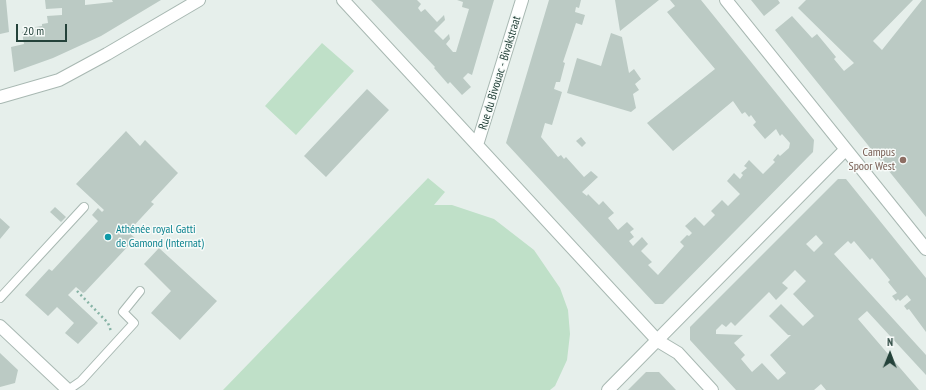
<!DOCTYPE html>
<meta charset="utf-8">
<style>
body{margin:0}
#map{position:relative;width:926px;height:390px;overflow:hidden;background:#e6efeb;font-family:"PT Sans Narrow",sans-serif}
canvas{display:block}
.north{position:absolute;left:870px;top:334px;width:40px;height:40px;-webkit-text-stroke:3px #f7fbf9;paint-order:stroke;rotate:1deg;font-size:11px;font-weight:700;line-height:16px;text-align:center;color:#24423a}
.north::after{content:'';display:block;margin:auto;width:14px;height:18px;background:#24423a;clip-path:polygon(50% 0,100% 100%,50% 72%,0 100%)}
.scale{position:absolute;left:16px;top:24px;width:51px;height:18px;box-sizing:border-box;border:2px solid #24423a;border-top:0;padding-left:5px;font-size:12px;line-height:14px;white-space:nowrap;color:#24423a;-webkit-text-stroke:3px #f7fbf9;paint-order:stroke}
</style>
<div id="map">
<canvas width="926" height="390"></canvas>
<div class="north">N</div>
<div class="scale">20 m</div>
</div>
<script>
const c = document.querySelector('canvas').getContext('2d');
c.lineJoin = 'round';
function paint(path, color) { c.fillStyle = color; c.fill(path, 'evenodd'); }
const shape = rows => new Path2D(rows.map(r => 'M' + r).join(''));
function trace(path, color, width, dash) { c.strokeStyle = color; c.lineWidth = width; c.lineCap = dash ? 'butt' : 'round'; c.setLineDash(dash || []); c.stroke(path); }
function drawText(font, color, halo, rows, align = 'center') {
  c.font = font + ' "PT Sans Narrow",sans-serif'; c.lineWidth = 3; c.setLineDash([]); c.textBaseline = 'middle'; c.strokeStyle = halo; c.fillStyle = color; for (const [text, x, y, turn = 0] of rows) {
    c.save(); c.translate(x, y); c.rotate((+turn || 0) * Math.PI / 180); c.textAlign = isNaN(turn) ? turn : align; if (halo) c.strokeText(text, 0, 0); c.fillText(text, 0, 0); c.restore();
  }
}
const green = shape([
 [322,43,354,71,296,135,265,106],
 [428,178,445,192,434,205,452,205,494,219,534,250,560,288,568,310,570,334,567,360,555,386,550,390,223,390]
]);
const building = shape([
 [0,0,6,0,9,32,0,34],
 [45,0,85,0,85,5,113,2,112,0,161,0,101,36,53,58,14,72,11,47,24,44,22,32,36,29,35,27,42,26,42,24,48,23,47,16,62,15,62,8,46,9],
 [371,0,417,0,421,4,418,8,421,12,425,9,437,22,444,15,445,20,434,31,443,40,449,34,450,39,446,44,453,52,456,52,469,9,462,7,463,2,457,0,494,0,472,75,468,73,463,78,471,87,462,95,450,82,448,84,434,68,435,67],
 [549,0,581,0,579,8,576,7,575,12,585,15,582,25,576,23,563,62,565,63,560,82,556,82,554,89,562,92,552,125,545,123,541,137,558,157,561,155,564,159,566,157,584,177,591,171,598,177,582,192,587,196,588,194,599,205,603,201,614,213,608,218,618,230,627,222,634,229,630,232,634,237,629,241,633,246,642,237,648,244,641,251,652,262,648,265,658,275,684,246,680,242,687,235,689,236,692,233,685,226,695,217,704,226,715,215,711,211,722,200,728,206,740,194,727,181,734,173,740,179,743,175,741,173,747,168,744,166,749,160,763,174,775,162,773,160,778,154,780,156,789,148,790,143,782,134,780,136,776,129,765,139,753,125,756,122,751,115,749,117,745,112,742,114,733,101,673,151,647,123,715,69,667,12,675,6,670,0,701,0,814,140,813,152,663,304,655,304,506,143],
 [615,0,659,0,620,31],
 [751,0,778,0,780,3,764,16],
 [806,0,913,0,873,41,882,50,922,0,926,0,926,217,775,30,792,16,812,38,817,34,836,57,834,59,844,71,854,63,798,8],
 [611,33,622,37,629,73,634,69,641,79,635,84,639,90,633,94,636,108,631,112,567,93,577,58,601,66],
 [367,89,389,110,326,177,304,156],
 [126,131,140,146,145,140,178,173,151,202,154,204,128,232,135,238,132,242,85,292,83,293,76,287,68,295,98,323,78,344,65,333,74,323,57,307,48,316,25,295,49,269,52,271,98,221,92,215,98,208,102,212,104,210,76,184],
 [581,137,586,143,582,147,576,141],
 [838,179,846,179,926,278,926,332,909,309,907,310,904,306,911,300,907,295,900,301,898,299,896,301,892,296,897,293,888,282,890,280,872,258,870,260,854,241,851,244,848,241,834,254,926,355,926,375,867,311,858,319,919,390,826,390,821,384,814,390,736,390,690,340,690,327],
 [816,235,823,243,814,252,806,244],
 [795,270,806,281,793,294,814,316,803,326,781,304,769,316,788,335,791,335,770,355,786,373,778,380,762,363,752,372,741,359,745,355,734,343,743,335,716,334,716,330,722,324,726,327,731,322,735,326,769,292,776,300,788,288,782,283],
 [55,207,66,217,61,222,50,212],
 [0,218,10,227,0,239],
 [159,248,217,301,180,340,151,313,171,291,144,264],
 [0,353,18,370,15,383,0,387],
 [646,372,659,372,676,390,628,390]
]);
const path = shape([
 [77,291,108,323,111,331]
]);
const service = shape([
 [0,298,84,207],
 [68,390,81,381,134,323,123,312,140,291]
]);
const minor = shape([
 [343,0,658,341,678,353,712,390],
 [726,0,926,249],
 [0,97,59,80,107,54,199,0],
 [477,145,522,0],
 [0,326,68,390],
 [608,390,845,150]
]);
const markers = [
 [903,160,4,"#8d6e63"],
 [108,237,4,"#0f9aa8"]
];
const streetNames = [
 ["Rue du Bivouac - Bivakstraat",500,73,-73]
];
const educationNames = [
 ["Campus",895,153],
 ["Spoor West",895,167]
];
const cultureNames = [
 ["Athénée royal Gatti",116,230],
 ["de Gamond (Internat)",116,244]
];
paint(green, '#bfe0c8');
paint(building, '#bbcac4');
trace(service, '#a8b8b2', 10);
trace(minor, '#a8b8b2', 14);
trace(path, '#86b3a5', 2.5, [2, 3]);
trace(service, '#fff', 8);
trace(minor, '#fff', 12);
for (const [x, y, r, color] of markers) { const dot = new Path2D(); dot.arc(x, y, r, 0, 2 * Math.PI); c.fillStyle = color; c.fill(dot); trace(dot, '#f7fbf9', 1.5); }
drawText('12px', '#24423a', '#f7fbf9', streetNames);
drawText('12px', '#785e54', '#f7fbf9', educationNames, 'right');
drawText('12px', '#0d838f', '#f7fbf9', cultureNames, 'left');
</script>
